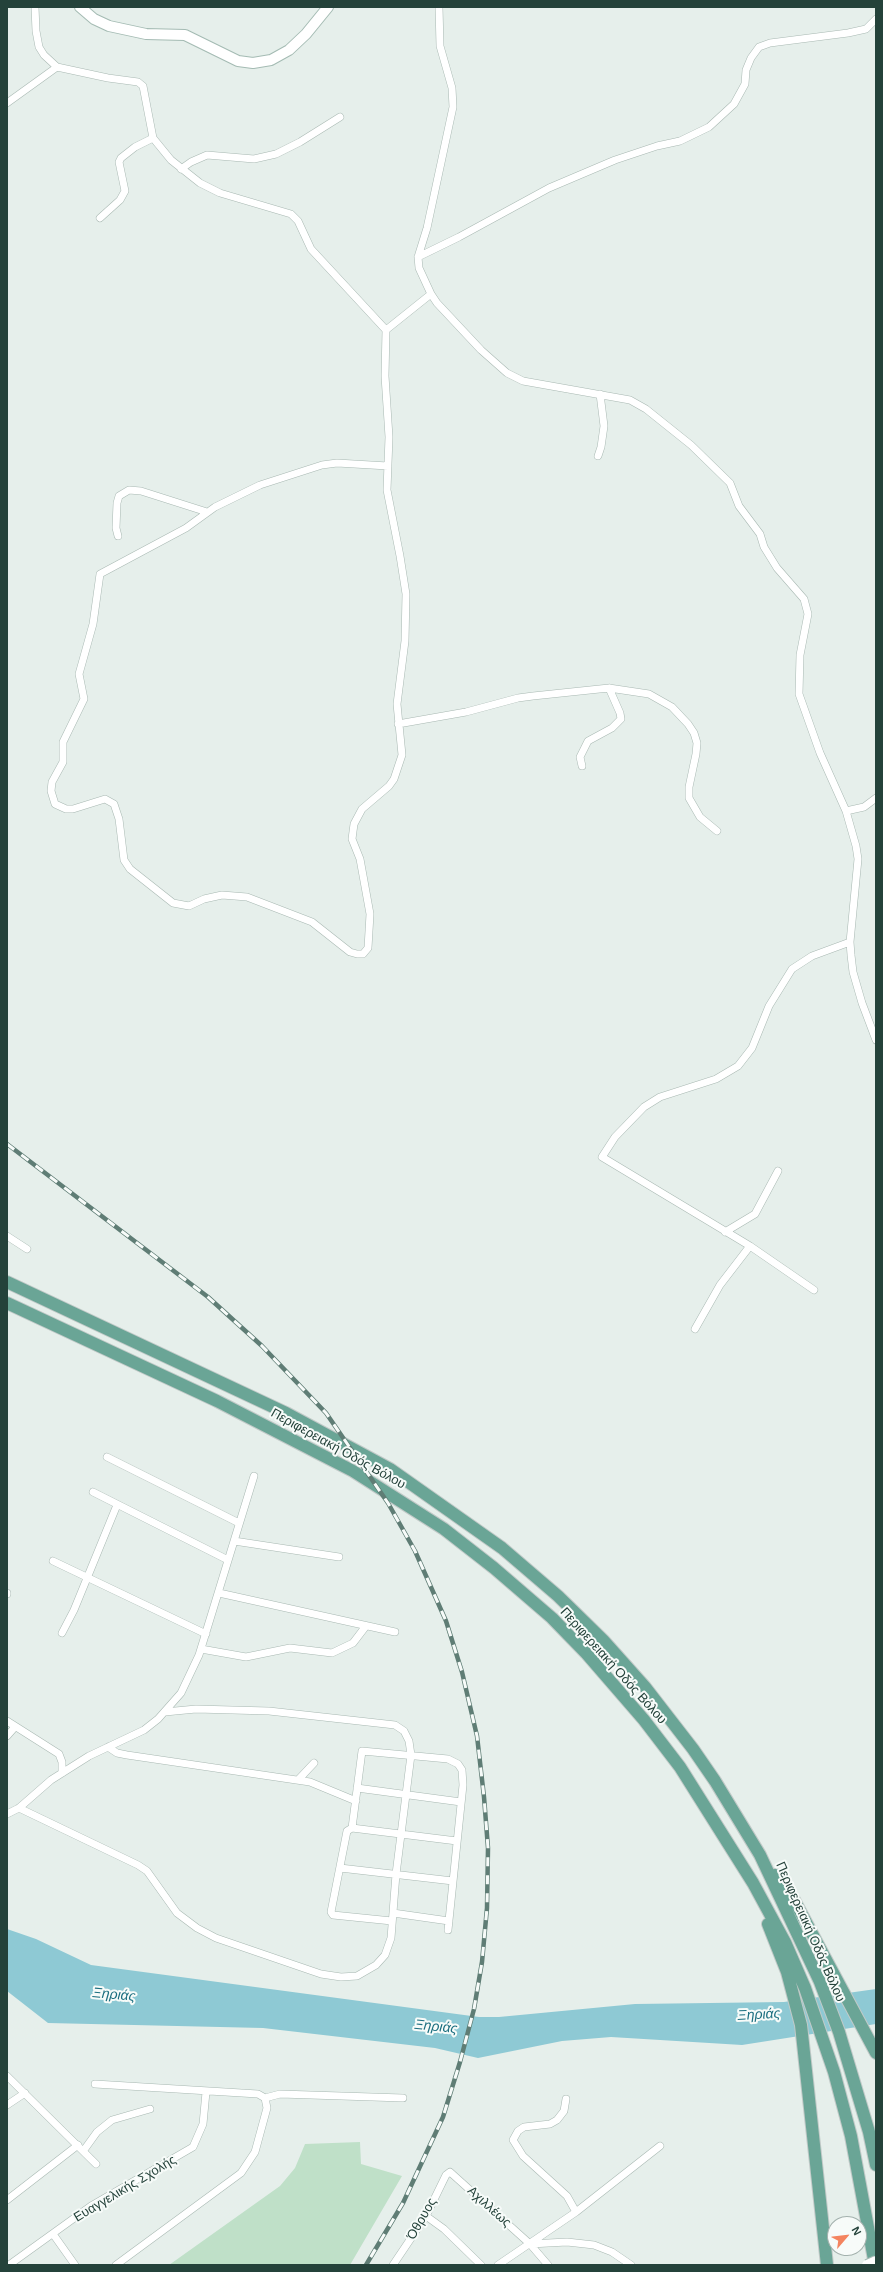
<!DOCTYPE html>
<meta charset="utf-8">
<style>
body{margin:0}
#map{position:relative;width:883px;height:2272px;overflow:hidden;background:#e6efeb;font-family:Helvetica,sans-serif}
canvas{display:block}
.frame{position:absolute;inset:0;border:8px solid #24423a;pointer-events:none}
.north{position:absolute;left:827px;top:2216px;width:40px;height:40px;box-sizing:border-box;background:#f7fbf9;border:1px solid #a3b1ad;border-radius:50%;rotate:62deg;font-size:11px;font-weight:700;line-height:16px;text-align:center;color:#24423a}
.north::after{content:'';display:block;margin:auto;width:14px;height:18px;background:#f4845f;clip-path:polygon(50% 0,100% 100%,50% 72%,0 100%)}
</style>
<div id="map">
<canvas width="883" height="2272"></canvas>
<div class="frame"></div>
<div class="north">N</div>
</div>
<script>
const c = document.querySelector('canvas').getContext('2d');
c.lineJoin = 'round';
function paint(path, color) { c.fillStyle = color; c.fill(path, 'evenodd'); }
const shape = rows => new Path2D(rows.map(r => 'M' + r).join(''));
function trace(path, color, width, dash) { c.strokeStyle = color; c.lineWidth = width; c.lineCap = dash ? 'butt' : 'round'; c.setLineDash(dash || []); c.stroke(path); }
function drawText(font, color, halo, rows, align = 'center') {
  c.font = font + ' Helvetica,sans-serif'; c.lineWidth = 4; c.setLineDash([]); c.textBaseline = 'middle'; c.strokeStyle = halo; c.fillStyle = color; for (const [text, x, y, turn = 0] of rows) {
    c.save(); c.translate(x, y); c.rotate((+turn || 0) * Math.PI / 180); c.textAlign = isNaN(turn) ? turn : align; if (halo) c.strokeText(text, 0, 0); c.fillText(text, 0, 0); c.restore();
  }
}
const green = shape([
 [360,2142,361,2164,402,2176,350,2265,169,2265,280,2186,295,2168,305,2144]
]);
const water = shape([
 [7,1929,36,1939,91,1965,479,2017,499,2017,635,2004,784,2002,876,1989,876,2024,742,2045,611,2037,562,2041,478,2058,435,2048,263,2028,48,2023,7,1991]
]);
const minor = shape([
 [35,7,36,31,39,47,44,55,57,67,108,78,138,82,143,86,153,138,171,160,200,183,220,193,291,214,298,221,311,249,386,330,385,376,389,437,387,490,400,556,406,594,405,641,397,704,402,755,394,779,389,786,362,809,354,824,352,839,360,859,370,914,368,948,363,954,357,954,350,952,312,922,247,897,222,895,204,899,189,906,173,903,130,869,124,860,119,819,114,804,105,799,73,809,66,809,55,804,51,791,52,782,63,762,63,742,84,699,79,674,93,624,100,574,186,528,215,507,260,485,322,465,337,463,388,466],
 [439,7,440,46,452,88,453,107,427,228,418,257,419,268,431,294,437,303,481,350,507,373,523,381,630,400,646,409,691,445,730,483,739,506,760,534,764,547,777,568,804,599,808,614,800,655,799,694,820,753,846,811,856,846,858,859,850,942,851,955,853,972,862,1003,876,1040],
 [7,103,57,67],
 [181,169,191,162,207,155,254,159,276,154,300,142,340,117],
 [100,218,120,200,125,191,119,162,121,158,135,147,153,138],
 [418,257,459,237,549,188,615,160,657,146,680,141,709,127,734,104,745,84,746,70,751,58,759,47,770,43,848,33,866,29,876,19],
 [386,330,431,294],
 [598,456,601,447,604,426,600,394],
 [118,536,116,528,117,503,119,496,129,490,141,491,207,512],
 [398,724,466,712,518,698,533,696,609,688,649,694,672,707,688,724,694,733,697,743,696,754,689,787,689,798,700,817,717,831],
 [582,766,580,757,588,741,612,728,621,719,620,713,609,688],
 [846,811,864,807,876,798],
 [725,1232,755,1214,778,1171],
 [7,1236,27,1249],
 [814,1290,750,1246,602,1157,615,1137,644,1107,660,1097,716,1079,738,1066,752,1048,769,1006,792,969,812,956,850,942],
 [695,1329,720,1285,750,1246],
 [107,1457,239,1523],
 [93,1492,228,1560],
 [234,1541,339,1557],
 [53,1561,206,1634],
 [7,1593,7,1594],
 [219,1593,395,1632],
 [62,1633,74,1610,117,1505],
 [201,1649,246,1657,290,1648,332,1653,353,1643,366,1626],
 [7,1721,59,1754,62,1762,62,1773],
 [7,1736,15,1727],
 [108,1747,117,1753,127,1755,310,1782,356,1801],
 [298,1780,314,1763],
 [357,1788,461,1802],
 [19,1808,138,1865,147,1871,177,1913,197,1928,216,1938,321,1974,341,1977,357,1976,376,1965,385,1955,391,1938,396,1874,411,1755,409,1741,404,1731,395,1725,269,1711,196,1709,165,1712],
 [7,1814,19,1808,51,1780,89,1756,144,1730,158,1719,181,1693,199,1655,254,1476],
 [352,1828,457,1841],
 [340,1868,453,1881],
 [393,1913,449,1921],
 [392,1921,333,1915,331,1912,347,1831,352,1828,362,1751,448,1759,458,1764,462,1770,463,1785,448,1930],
 [7,2076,96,2164],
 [95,2084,258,2094,265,2098,267,2108,255,2152,241,2173,116,2265],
 [265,2098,280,2094,403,2098],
 [566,2099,564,2111,557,2120,550,2124,524,2127,518,2131,513,2140,523,2156,567,2196,576,2212],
 [7,2105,25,2093],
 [84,2150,97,2132,112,2120,150,2109],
 [7,2200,78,2145],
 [426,2216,444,2229,481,2265],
 [53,2234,75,2265],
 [530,2244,567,2242,594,2245,612,2252,631,2265],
 [9,2265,91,2206,193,2147,203,2124,206,2092],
 [393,2265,426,2216,446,2175,450,2172,530,2244,548,2265],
 [498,2265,576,2212,660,2146]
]);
const secondary = shape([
 [80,7,94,19,109,26,146,34,185,35,238,61,253,63,271,60,289,50,306,34,328,7]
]);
const primary = shape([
 [7,1282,286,1413,390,1469,502,1548,558,1596,603,1640,645,1687,693,1749,715,1781,760,1855,820,1982,839,2032,869,2132,876,2165],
 [7,1303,217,1401,353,1471,444,1529,494,1568,552,1618,586,1653,644,1720,680,1767,753,1883,785,1942,805,1988,834,2072,851,2136,875,2265],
 [775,1875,793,1898,876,2053],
 [768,1924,787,1972,801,2025,827,2265]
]);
const rail = shape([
 [7,1144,208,1297,262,1346,326,1413,388,1503,415,1551,446,1621,462,1672,477,1736,484,1797,488,1848,487,1908,482,1962,474,2009,460,2062,443,2117,403,2203,366,2265]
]);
const secondaryBridge = shape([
 [867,2265,876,2261]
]);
const streetNames = [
 ["Περιφερειακή Οδός Βόλου",338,1449,29],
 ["Περιφερειακή Οδός Βόλου",613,1666,48],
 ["Περιφερειακή Οδός Βόλου",810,1932,66],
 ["Ευαγγελικής Σχολής",125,2189,-31],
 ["Αχιλλέως",489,2207,42],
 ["Όθρυος",422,2219,-60]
];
const waterNames = [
 ["Ξηριάς",114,1995,5],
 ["Ξηριάς",759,2015,-3],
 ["Ξηριάς",436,2027,6]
];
paint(green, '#bfe0c8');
paint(water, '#8ec9d4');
trace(minor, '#a8b8b2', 8);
trace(secondary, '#a4bbb3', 12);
trace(primary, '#c2cac8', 14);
trace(minor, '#fff', 7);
trace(secondary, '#fff', 10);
trace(primary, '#6aa596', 12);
trace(rail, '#5f7d75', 4.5);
trace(rail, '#f7fbf9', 3, [9]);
trace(secondaryBridge, '#a4bbb3', 12, []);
trace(secondaryBridge, '#fff', 10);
drawText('13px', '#24423a', '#f7fbf9', streetNames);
drawText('italic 14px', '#1c6f80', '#f7fbf9', waterNames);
</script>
